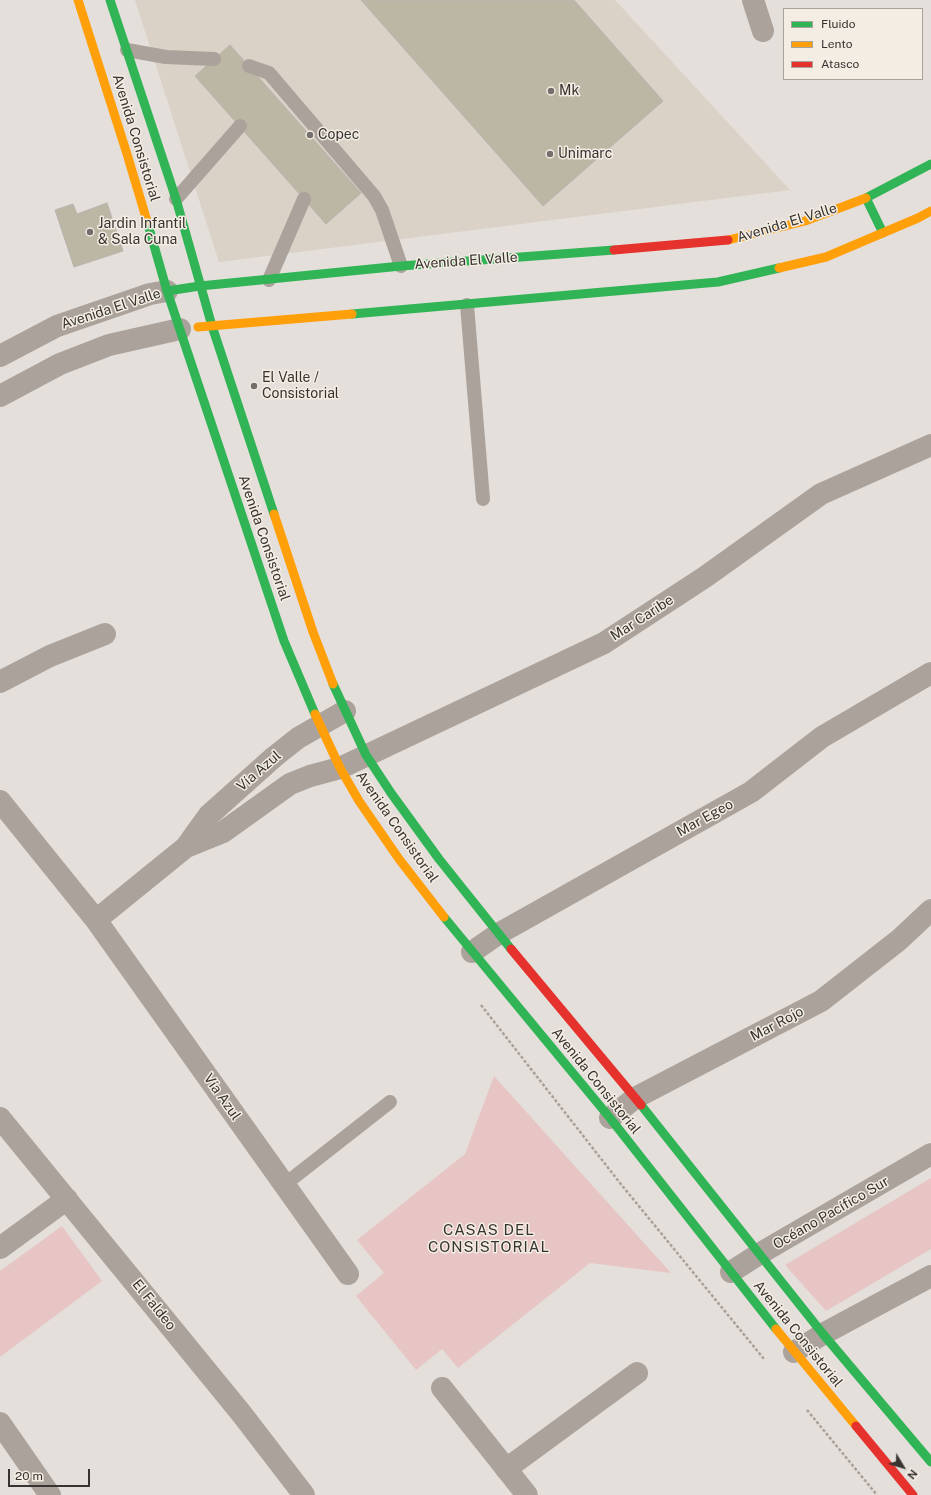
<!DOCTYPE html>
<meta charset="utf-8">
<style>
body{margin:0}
#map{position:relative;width:931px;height:1495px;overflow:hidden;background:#e4dfda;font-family:"Public Sans",sans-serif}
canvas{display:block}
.legend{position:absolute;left:783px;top:8px;width:140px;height:72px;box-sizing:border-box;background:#f4ede4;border:1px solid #a8a39c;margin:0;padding:5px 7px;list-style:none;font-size:12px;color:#363330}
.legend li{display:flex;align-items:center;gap:8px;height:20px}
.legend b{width:20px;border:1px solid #a8a39c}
.north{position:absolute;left:883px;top:1447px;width:40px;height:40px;-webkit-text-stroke:3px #f4ede4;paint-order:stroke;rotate:128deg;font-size:11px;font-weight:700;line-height:16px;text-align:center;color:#363330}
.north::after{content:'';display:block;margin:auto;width:14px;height:18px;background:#363330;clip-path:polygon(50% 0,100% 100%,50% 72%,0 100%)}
.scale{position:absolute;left:8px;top:1469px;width:82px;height:18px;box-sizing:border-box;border:2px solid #363330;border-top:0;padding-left:5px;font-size:12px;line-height:14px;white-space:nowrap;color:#363330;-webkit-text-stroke:3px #f4ede4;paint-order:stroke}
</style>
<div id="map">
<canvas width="931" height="1495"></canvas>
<ul class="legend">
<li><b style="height:5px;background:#30b455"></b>Fluido</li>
<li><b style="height:5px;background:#ff9f0a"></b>Lento</li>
<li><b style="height:5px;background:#e5322d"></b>Atasco</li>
</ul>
<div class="north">N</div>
<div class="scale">20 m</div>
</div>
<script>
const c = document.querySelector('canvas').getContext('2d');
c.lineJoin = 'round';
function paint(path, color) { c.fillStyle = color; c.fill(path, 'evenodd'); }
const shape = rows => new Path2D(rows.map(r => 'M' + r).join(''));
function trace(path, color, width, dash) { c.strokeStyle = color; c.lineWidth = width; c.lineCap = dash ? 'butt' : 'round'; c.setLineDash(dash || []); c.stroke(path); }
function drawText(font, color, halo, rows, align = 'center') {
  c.font = font + ' "Public Sans",sans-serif'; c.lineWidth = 3; c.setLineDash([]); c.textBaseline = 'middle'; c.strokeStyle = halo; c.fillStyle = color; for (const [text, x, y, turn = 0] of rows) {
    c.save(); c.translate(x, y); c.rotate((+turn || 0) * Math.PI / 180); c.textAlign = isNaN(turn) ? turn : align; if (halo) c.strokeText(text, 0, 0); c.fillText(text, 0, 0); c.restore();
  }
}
const built = shape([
 [135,0,615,0,790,190,219,262]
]);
const green = shape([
 [494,1076,671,1273,590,1263,458,1368,442,1349,416,1370,356,1296,384,1273,357,1240,465,1154],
 [931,1178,931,1249,826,1311,785,1265],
 [62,1226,102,1281,0,1357,0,1271]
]);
const building = shape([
 [361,0,574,0,663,101,543,206,361,0],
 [230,45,361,193,326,224,195,76,230,45],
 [107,203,123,251,74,267,55,210,73,204,77,214,107,203]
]);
const path = shape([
 [481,1005,620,1183,764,1359],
 [807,1410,877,1495]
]);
const lane = shape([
 [127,50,166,57,214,59],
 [249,66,269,73,374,196,382,210,401,266],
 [176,199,240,126],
 [269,280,304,199],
 [467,305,483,499],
 [284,1185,390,1102]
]);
const street = shape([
 [753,0,763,31],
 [0,356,57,326,150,294,167,291],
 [0,396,60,364,109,345,180,329],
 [0,682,50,656,105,634],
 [0,801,96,920],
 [186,847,209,815,274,757,298,738,345,711],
 [472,952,498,934,751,792,822,737,931,673],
 [0,1118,241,1413,304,1495],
 [610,1118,635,1098,821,1001,899,940,931,910],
 [0,1248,67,1199],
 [731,1272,759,1254,931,1154],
 [348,1274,96,920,186,847,223,832,290,784,310,776,340,768,604,643,705,577,821,494,931,445],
 [794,1352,823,1334,931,1276],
 [442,1388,527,1495],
 [0,1423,50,1495],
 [506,1469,637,1373]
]);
const fast = shape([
 [110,0,176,199,212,326,274,514],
 [866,198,883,233],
 [866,198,931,164],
 [147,221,167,291,284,641,315,714],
 [167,291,200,286,401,266,614,250],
 [352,314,718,282,779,268],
 [333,684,366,755,391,793,439,859,511,949],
 [444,917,610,1118,776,1329],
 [641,1105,823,1334,931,1462]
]);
const slow = shape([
 [78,0,127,154,147,221],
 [728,240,805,221,866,198],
 [779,268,826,257,918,218,931,211],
 [198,327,352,314],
 [274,514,313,632,333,684],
 [315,714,340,768,359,801,399,859,444,917],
 [776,1329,856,1426]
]);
const jam = shape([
 [614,250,728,240],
 [511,949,641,1105],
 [856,1426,913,1495]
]);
const markers = [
 [551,91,4,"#736f6c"],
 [310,135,4,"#736f6c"],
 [550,154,4,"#736f6c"],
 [90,232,4,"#736f6c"],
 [254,386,4,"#736f6c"]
];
const poiNames = [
 ["Mk",559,91],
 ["Copec",318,135],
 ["Unimarc",558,154],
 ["Jardin Infantil",98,224],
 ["& Sala Cuna",98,240],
 ["El Valle /",262,378],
 ["Consistorial",262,394]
];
const streetNames = [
 ["Avenida Consistorial",136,138,73],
 ["Avenida El Valle",787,223,-17],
 ["Avenida El Valle",466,261,-4],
 ["Avenida El Valle",111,309,-18],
 ["Avenida Consistorial",264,538,71],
 ["Mar Caribe",642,618,-33],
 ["Vía Azul",259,771,-41],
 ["Mar Egeo",705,818,-29],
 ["Avenida Consistorial",397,827,55],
 ["Mar Rojo",777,1024,-28],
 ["Avenida Consistorial",596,1081,51],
 ["Vía Azul",222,1097,55],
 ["Océano Pacífico Sur",831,1213,-30],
 ["El Faldeo",154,1305,51],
 ["Avenida Consistorial",798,1334,51]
];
const neighbourhoodNames = [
 ["CASAS DEL",489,1230],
 ["CONSISTORIAL",489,1247]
];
paint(built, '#dad1c7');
paint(green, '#e7c5c4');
paint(building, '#bcb7a5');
trace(building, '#b7b5b1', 1);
trace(path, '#a8a09b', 2.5, [3, 2]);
trace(lane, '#aca29c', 14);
trace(street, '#aca29c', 22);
trace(fast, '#30b455', 9);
trace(slow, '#ff9f0a', 9);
trace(jam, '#e5322d', 9);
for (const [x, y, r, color] of markers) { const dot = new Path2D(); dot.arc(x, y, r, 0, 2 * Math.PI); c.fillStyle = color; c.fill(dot); trace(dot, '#f4ede4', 1.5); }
drawText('14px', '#363330', '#f4ede4', poiNames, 'left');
drawText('14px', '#363330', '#f4ede4', streetNames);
c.letterSpacing = '1px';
drawText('15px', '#363330', '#f4ede4', neighbourhoodNames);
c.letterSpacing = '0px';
</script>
